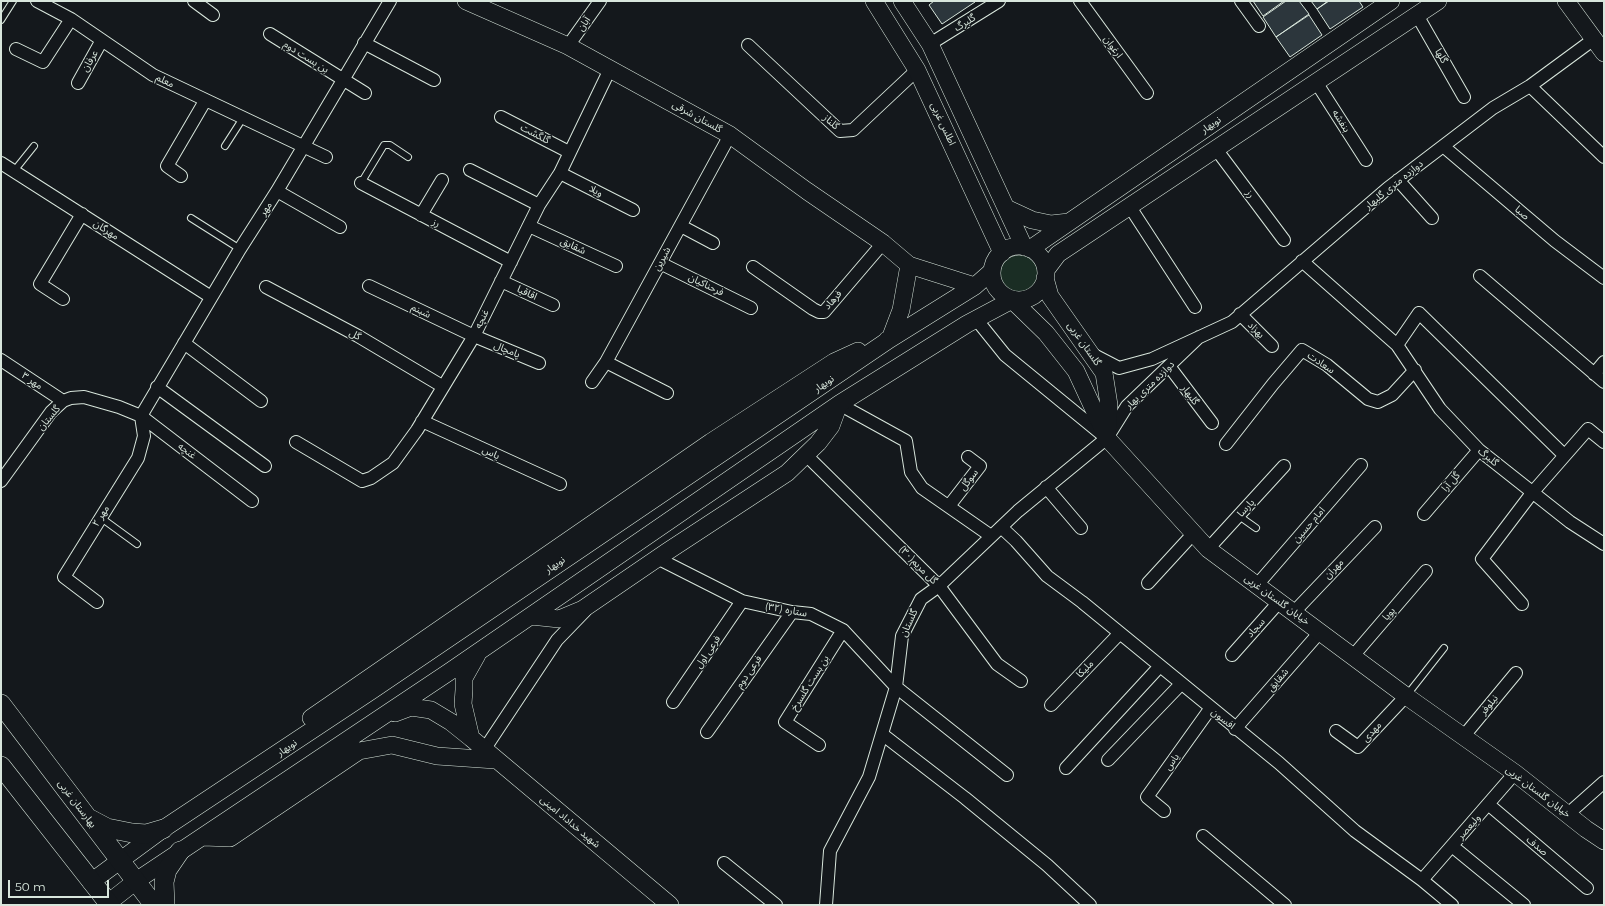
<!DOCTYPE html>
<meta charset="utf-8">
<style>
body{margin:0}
#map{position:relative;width:1605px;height:906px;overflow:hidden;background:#14181c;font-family:Montserrat,sans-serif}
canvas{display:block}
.frame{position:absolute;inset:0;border:2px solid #d8e6dc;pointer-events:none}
.scale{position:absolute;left:8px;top:880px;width:101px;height:18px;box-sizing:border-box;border:2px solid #d8e6dc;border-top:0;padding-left:5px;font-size:12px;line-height:14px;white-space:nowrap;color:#d8e6dc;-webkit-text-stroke:3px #14181c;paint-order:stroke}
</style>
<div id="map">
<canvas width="1605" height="906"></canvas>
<div class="frame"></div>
<div class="scale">50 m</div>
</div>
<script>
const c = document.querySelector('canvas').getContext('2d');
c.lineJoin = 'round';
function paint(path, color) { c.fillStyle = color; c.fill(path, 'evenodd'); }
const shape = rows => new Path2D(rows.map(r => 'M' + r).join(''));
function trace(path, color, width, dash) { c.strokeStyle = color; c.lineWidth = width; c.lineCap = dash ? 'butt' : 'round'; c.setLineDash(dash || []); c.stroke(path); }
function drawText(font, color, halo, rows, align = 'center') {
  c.font = font + ' Montserrat,"Noto Sans Arabic",sans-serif'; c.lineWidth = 3; c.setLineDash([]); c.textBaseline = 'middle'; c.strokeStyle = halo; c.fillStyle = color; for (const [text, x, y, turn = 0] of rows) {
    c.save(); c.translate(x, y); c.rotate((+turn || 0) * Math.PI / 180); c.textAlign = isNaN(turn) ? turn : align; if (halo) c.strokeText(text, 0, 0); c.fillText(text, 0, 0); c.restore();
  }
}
const green = shape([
 '1000 274a19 19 0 1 1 38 0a19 19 0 1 1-38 0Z'
]);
const building = shape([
 [934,1,974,1,975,2,942,24,929,5,934,1],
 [1253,1,1284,1,1263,16,1253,1],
 [1286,1,1299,1,1309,14,1276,37,1263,17,1286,1],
 [1311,1,1328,1,1317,9,1311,1],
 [1329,1,1359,1,1363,7,1330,29,1317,9,1329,1],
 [1309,15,1322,35,1290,57,1276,37,1309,15]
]);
const lane = shape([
 [1,20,13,1],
 [225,146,243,118],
 [14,171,34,146],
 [361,183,384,145,390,145,408,157],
 [191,218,240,249],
 [1239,516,1256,528],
 [100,517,137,544],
 [1407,695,1444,648]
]);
const street = shape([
 [37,1,71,19,153,75,326,157],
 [194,1,213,15],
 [1080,1,1147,93],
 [1241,1,1259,26],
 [1417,15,1464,97],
 [270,34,365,93],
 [364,43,434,80],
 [930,44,999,1],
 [748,45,840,131,853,130,917,70],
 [568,46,600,1],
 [16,49,43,62,71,19],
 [1316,82,1366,160],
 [78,83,102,40],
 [1530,86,1604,157],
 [501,117,569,152],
 [1443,146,1555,241,1604,278],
 [1216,149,1284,240],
 [1,163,211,297],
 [470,170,539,205],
 [560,173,633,210],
 [181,176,167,166,205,101],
 [1398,180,1432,218],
 [361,183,511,262],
 [277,191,340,227],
 [1130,207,1195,307],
 [421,215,442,180],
 [529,226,616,266],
 [681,226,713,243],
 [1302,261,1397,345,1440,409,1479,450,1570,522,1604,544],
 [660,263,751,308],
 [753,267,813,309,819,312,824,312,883,243],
 [1480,276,1604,382],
 [501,281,553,305],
 [369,286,474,336,539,363],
 [266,287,358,336,442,386],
 [63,299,40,284,82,214],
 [1240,314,1272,346],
 [976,319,1005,355,1104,436],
 [184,343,261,401],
 [1397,345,1419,313,1564,455],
 [1092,354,1119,368,1152,359,1232,322,1388,188,1493,108,1530,86,1594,39],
 [1,360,63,401],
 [606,362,667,393],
 [1169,366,1212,423],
 [1594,374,1604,362],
 [592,382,606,362,730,135],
 [157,387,265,466],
 [839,404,906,441,911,472,922,488,991,536],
 [141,416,240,249,277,191,390,1],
 [422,421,560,484],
 [296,442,362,481,371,478,393,463,417,430,474,336,539,205,560,173,610,69],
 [1226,444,1273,384,1302,350,1327,365,1368,399,1378,402,1392,395,1415,370],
 [807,456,939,586,997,664,1021,681],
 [1,481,51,412,63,401,71,398,84,397,119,407,141,416,252,501],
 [1046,487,1081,528],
 [949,506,980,466,968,457],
 [1424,514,1479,450],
 [1001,527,1016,541,1047,576,1082,602,1279,763,1355,831,1422,880,1452,905],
 [1208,549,1284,466],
 [657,558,742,601,792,612,811,614,843,630,896,687,1007,775],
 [1148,583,1193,534],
 [1257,585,1361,465],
 [97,602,64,577,138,458,144,436,141,416],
 [1522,604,1482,559,1532,493,1588,429,1604,442],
 [1294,612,1375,527],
 [1232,655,1280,601],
 [1353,656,1426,571],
 [673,702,742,601],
 [1051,705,1120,633],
 [1235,729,1320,632],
 [1336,731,1358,747,1406,696],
 [707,732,792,612],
 [882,734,965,798,1047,865,1090,905],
 [1463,737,1516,673],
 [819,745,785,722,843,630],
 [484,750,557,640,585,611],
 [1108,760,1181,684],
 [1066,768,1160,666],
 [1488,804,1587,888],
 [1164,811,1147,797,1210,709],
 [1568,814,1604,782],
 [1203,836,1285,905],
 [1452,846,1524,905],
 [724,863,776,905],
 [1422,880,1515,773],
 [826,905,830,851,869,777,896,687,902,636,921,599,939,586,1018,511,1107,438,1127,406,1199,337]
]);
const secondary = shape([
 [466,1,568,46,730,135,807,191,883,243,909,265,975,286],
 [874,1,917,70,1002,253],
 [902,1,930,44,1024,247],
 [1566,1,1604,53],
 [1006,208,1032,220,1051,224,1069,222],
 '992 273a27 27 0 1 1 54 0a27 27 0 1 1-54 0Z',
 [1030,249,1391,1],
 [1046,270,1058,254,1438,1],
 [1045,278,1050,296,1104,373,1109,405,1107,436],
 [887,340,890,339,901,310,909,265],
 [531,616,559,619,583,609,668,551,787,473,818,443,831,426,839,404],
 [395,713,411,707,431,710,451,722,471,738,463,704,464,690,464,678,477,655],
 [311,718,711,442,834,362,858,351],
 [471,738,670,905],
 [203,837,230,838,359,751,392,745,437,756,495,760],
 [91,882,163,829,371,691,890,339,975,286,992,271],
 [108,903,136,881,449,672,839,404,967,324,1012,300,1046,333,1076,371,1107,438,1208,549,1406,696,1515,773,1586,829,1604,841]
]);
const primary = shape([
 [1,704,154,905],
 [1,766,110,905],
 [90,819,107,828,132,833,146,834,163,829],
 [165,905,164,882,167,870,180,851]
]);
const streetNames = [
 ["گلبرگ",965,23,-32],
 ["آبان",584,24,-55],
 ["ارغوان",1113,47,54],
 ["گلها",1441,56,60],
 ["بن بست دوم",306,57,32],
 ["عرفان",90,61,-60],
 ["معلم",165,81,26],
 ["گلستان شرقی",697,117,29],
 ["بنفشه",1341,121,58],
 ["گلناز",831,122,41],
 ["اطلس غربی",943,124,65],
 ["نوبهار",1211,125,-34],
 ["گلگشت",535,134,28],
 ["دوازده متری گلبهار",1394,185,-39],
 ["ویلا",596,191,27],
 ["رز",1250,194,54],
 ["مهر",266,209,-57],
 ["صبا",1522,213,40],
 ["رز",436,223,27],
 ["مهرگان",106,230,33],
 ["شقایق",573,246,25],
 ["شیرین",662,259,-61],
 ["فرحناکیان",706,285,26],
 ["اقاقیا",527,293,25],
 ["فرهاد",833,300,-48],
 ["شبنم",421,311,26],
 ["غنچه",482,319,-64],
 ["بهزاد",1256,330,45],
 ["گل",355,335,29],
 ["گلستان غربی",1084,344,55],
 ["پامچال",507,350,22],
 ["سعادت",1321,363,34],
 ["مهر ۳",32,381,34],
 ["نوبهار",824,384,-34],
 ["دوازده متری بهار",1150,385,-44],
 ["گلبهار",1190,395,53],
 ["گلستان",49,418,-50],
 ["غنچه",187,451,37],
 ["یاس",491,453,25],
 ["گلبرگ",1488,457,40],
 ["سوگل",969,480,-52],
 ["گل آرا",1451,482,-49],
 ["پارسا",1246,508,-48],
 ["مهر ۲",101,516,-58],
 ["امام حسین",1309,525,-49],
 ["نوبهار",555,565,-34],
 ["گل مریم(۳۰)",918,565,45],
 ["مهران",1334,569,-46],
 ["خیابان گلستان غربی",1277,600,36],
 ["ستاره (۳۲)",786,610,10],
 ["پویا",1389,614,-49],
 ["گلستان",909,623,-66],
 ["سجاد",1256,628,-48],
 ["فرعی اول",708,652,-56],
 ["ملیکا",1085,669,-46],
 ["فرعی دوم",749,672,-55],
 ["شقایق",1278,680,-49],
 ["بن بست گلسرخ",810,683,-58],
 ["نیلوفر",1489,705,-51],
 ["افسون",1223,719,38],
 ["مهدی",1372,732,-47],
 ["نوبهار",287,748,-34],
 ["یاس",1172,762,-55],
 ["خیابان گلستان غربی",1538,792,37],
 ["بهارستان غربی",77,804,53],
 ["شهید خداداد امینی",570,822,40],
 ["ولیعصر",1469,827,-49],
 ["صدف",1537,846,40]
];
paint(green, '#1a2d24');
trace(green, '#939e99', 1);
paint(building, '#2c363c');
trace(building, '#d8e6dc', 1);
trace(lane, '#d8e6dc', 8);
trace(street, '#d8e6dc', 14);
trace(secondary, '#d8e6dc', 18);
trace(primary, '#d8e6dc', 20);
trace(lane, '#14181c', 6);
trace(street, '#14181c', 12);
trace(secondary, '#14181c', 17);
trace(primary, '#14181c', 19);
drawText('10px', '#d8e6dc', '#14181c', streetNames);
</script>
